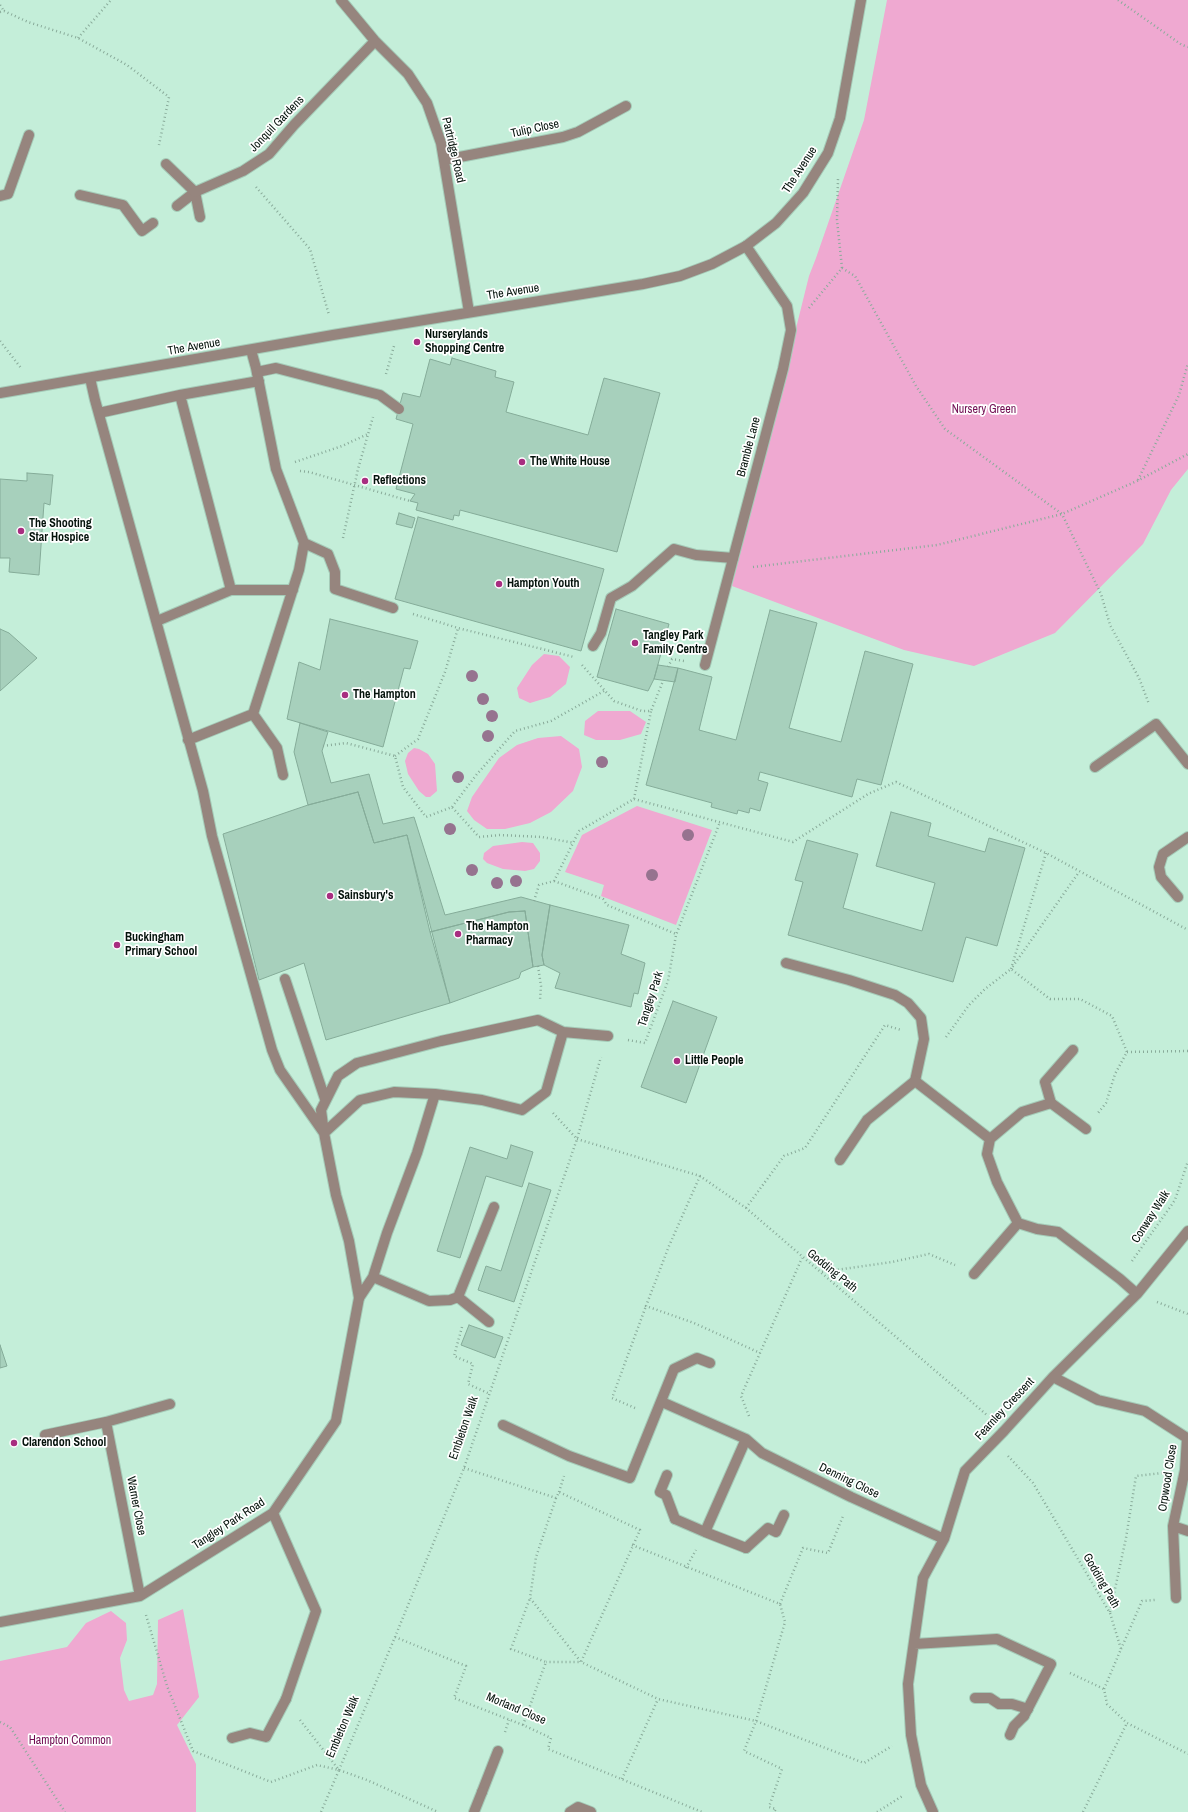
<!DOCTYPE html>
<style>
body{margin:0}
canvas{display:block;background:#c4eed9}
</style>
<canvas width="1188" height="1812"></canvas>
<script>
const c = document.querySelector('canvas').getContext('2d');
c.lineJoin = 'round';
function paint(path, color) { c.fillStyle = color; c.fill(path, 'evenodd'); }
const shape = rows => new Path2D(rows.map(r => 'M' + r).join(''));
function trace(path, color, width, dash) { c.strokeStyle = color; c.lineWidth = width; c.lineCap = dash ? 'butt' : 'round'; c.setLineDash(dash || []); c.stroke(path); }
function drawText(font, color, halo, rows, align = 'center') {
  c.font = font + ' "Archivo Narrow",sans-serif'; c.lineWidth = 3.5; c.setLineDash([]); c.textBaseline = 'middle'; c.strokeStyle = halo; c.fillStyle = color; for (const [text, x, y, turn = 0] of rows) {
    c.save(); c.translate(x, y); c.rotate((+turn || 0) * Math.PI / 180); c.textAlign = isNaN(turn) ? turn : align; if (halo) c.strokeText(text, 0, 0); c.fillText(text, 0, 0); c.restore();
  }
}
const green = shape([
 [887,0,1188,0,1188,469,1171,490,1143,544,1055,633,974,666,904,650,732,586,809,276,816,258,864,120],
 [544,654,559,656,570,667,566,684,550,697,530,703,519,698,517,688,532,665],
 [598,711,630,711,646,722,641,734,620,740,596,740,584,735,585,721],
 [561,736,579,749,582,767,573,791,551,812,530,823,505,829,487,829,474,820,467,811,472,797,499,758,517,745,538,738],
 [414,748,419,749,428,754,435,764,437,791,430,797,426,797,419,791,408,774,405,761,408,753],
 [637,806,712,830,676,925,601,896,604,885,565,872,582,835],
 [522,842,533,843,540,853,540,861,534,869,525,871,503,869,487,863,483,859,484,853,493,846],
 [183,1609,199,1697,177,1725,196,1764,196,1812,0,1812,0,1661,67,1647,86,1623,111,1611,126,1623,127,1640,120,1658,124,1690,129,1701,153,1695,157,1684,158,1620]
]);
const building = shape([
 [452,358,496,371,495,377,514,382,506,412,588,435,604,378,660,393,617,552,460,510,459,516,454,515,453,520,416,510,418,503,410,501,415,494,396,489,413,424,396,419,403,393,420,397,430,359,450,365,452,358],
 [27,473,53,475,50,505,44,503,39,575,9,572,10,558,0,558,0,479,27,481,27,473],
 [399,513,415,518,412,528,396,524,399,513],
 [418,517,604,569,581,651,395,599,418,517],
 [616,609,669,624,654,679,648,691,597,677,616,609],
 [770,610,817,623,789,728,841,742,865,651,913,664,881,785,857,779,852,797,760,772,758,780,768,783,760,811,750,808,749,813,738,810,737,814,711,807,712,803,646,785,678,668,712,677,699,730,736,740,770,610],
 [330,619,418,641,410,669,404,668,383,747,287,719,299,662,320,670,330,619],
 [0,629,9,633,37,658,0,691,0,629],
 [658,665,678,668,675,682,654,679,658,665],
 [300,723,328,732,322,751,331,783,369,774,383,824,414,817,445,915,521,897,550,905,542,955,544,965,533,967,525,911,509,912,430,932,407,835,374,843,358,792,308,805,294,752,300,723],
 [358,792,374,843,407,835,450,1003,326,1040,304,963,259,980,223,834,308,805,358,792],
 [891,812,931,823,928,836,985,852,989,838,1025,848,997,946,966,937,953,982,788,935,803,882,795,880,807,840,858,854,843,908,922,931,935,883,876,866,891,812],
 [550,905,629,925,621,954,645,963,638,994,634,993,631,1007,555,988,560,973,544,965,542,955,550,905],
 [525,911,533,967,521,972,519,978,450,1003,430,932,509,912,525,911],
 [673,1001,717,1017,686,1103,641,1087,673,1001],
 [511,1145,533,1152,522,1187,486,1176,460,1258,437,1251,470,1147,507,1159,511,1145],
 [529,1183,551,1190,514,1302,478,1290,486,1266,501,1271,529,1183],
 [469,1325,503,1337,495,1358,461,1345,469,1325],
 [0,1345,7,1366,0,1368,0,1345]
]);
const path = shape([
 [1118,0,1182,45,1188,47],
 [0,5,4,11],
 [0,12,4,11,28,22,78,38,127,65,169,97,159,145],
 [78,38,111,0],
 [256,187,310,249,329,315],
 [842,268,855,276,916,386,945,429,1062,514,1101,594,1110,625,1139,678,1149,704],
 [809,308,842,268,837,220,838,179],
 [0,341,21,368],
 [386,374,394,346],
 [295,462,342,446,368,434],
 [300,471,309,472,410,501],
 [1138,480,1179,395,1188,363],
 [343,538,358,469,373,417],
 [753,567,937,545,1062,514,1137,481,1188,454],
 [413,614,458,628,574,657],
 [582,665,614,701,642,711,651,711,663,681],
 [668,667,672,659,684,661],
 [323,746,346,743,395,756,403,787,426,817,452,807,479,837,500,835,542,837,574,843],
 [395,756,418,739,445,672,458,628],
 [634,799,793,842,868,794,896,782,1046,853,1188,930],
 [452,807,477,774,515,731,551,721,604,691],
 [1046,853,1011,969,1079,872],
 [554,881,603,899,607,905,676,934],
 [534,901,539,885,554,881,579,831,634,799,651,711],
 [538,966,541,986,540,1000],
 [946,1037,969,1005,985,989,1011,969,1050,999,1080,999,1112,1016,1127,1052,1115,1074,1106,1103,1098,1113],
 [628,1040,645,1043,668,981,676,935,720,822],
 [1127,1052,1188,1051],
 [553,1113,577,1139],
 [577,1139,700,1176,746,1208,988,1416],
 [700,1176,669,1246,646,1306,694,1323,760,1353],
 [746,1208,784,1156,805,1148,885,1025,901,1030],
 [1132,1261,1175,1200,1188,1161],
 [822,1272,892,1262,929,1254,955,1265],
 [1157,1302,1188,1314],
 [462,1327,454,1356,473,1364,468,1384,490,1394],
 [635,1408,612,1398,646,1306],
 [749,1416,741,1396,802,1258],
 [1008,1456,1033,1483,1110,1613,1121,1649,1104,1689,1107,1704,1127,1723,1188,1754],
 [464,1468,556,1498,559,1492,640,1530,581,1662,546,1662],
 [559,1492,564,1476],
 [556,1498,536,1557,530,1598,581,1662,658,1699,756,1721,864,1763,892,1746],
 [632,1545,780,1604,785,1622,756,1721,744,1751,782,1769,769,1807,776,1809,774,1812],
 [686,1568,696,1550],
 [780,1604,803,1548,828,1553,843,1516],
 [1110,1612,1126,1538,1136,1476,1162,1473],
 [146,1615,167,1686,193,1751,271,1782,317,1765,339,1770,367,1780,438,1812],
 [395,1637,466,1666,454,1698,523,1725,551,1738,548,1749,702,1812],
 [1121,1649,1142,1601,1155,1600],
 [1070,1673,1104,1689],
 [300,1720,339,1770,321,1812],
 [0,1722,10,1727,65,1812],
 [523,1725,546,1662,511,1649,530,1598],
 [505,1732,509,1720],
 [339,1770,395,1637,464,1468,577,1139,601,1057],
 [622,1779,658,1699],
 [877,1812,904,1795],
 [1083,1812,1127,1723]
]);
const service = shape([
 [80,195,123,205,142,231,153,223],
 [0,196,8,194,29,135],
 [177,206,195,192,200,217],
 [251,350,256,368,276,469,304,543,299,570,253,714],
 [90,378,95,400,203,791,212,836,272,1050,280,1070,324,1133,360,1100,394,1092,435,1094,482,1100,522,1110,546,1092,563,1032,538,1020,441,1041,357,1063,338,1076,321,1110,324,1133,336,1195,349,1241,359,1298,373,1277,387,1233,417,1153,435,1094],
 [180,395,231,590],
 [99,413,180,395,259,381],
 [304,543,328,554,335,572,335,589,393,608],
 [157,621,231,590,293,590],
 [593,646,601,633,611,598,632,586,674,549,696,555,733,558],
 [253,714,277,748,283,775],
 [188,740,253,714],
 [1178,897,1161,877,1159,867,1163,854,1188,837],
 [786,963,849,980,895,995,908,1003,921,1018,924,1039,915,1081],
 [285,979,325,1099],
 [563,1032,608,1036],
 [1051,1103,1045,1082,1073,1050],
 [373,1277,429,1301,450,1300,458,1297,494,1207],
 [458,1297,489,1322],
 [503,1425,569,1456,630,1478,674,1369,697,1358,710,1363],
 [667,1475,660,1492,666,1495,675,1519],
 [746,1548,768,1528,776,1532,784,1515],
 [975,1698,990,1698,999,1704,1012,1704,1028,1709],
 [1010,1735,1014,1726,1024,1716],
 [232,1738,250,1733,266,1737,286,1699],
 [482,1792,498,1751],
 [570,1812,578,1807,591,1812]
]);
const pedestrian = shape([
 [257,372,276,368,380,395,399,409]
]);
const minor = shape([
 [341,0,375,41,408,74,427,103,441,143,469,312],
 [444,160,563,137,578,132,626,106],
 [166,164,195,192,243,171,269,154,294,125,375,41],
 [705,665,783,369,791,330,787,306,746,246],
 [1095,767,1156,724,1188,764],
 [990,1139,1022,1112,1051,1103,1086,1129],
 [840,1160,867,1120,915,1081,990,1139,987,1154,997,1182,1018,1223,1037,1229,1058,1232,1120,1279,1137,1294],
 [974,1274,1018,1223],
 [1053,1377,1098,1400,1145,1411,1187,1438,1185,1470,1173,1526,1176,1598],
 [662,1402,746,1439,762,1453,851,1497,944,1539],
 [106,1422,170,1404],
 [45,1435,106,1422,140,1596],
 [273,1513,316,1611,286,1699],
 [675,1519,705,1532,746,1439],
 [1173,1526,1188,1531],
 [705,1532,746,1548],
 [0,1622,140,1596,273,1513,336,1421,359,1298],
 [914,1644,997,1639,1051,1664,1024,1716],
 [474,1812,482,1792],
 [933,1812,921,1785,911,1735,908,1684,923,1578,944,1539,965,1471,1004,1431,1053,1377,1137,1294,1188,1231]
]);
const tertiary = shape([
 [0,393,333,335,643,284,680,276,712,264,746,246,776,223,803,193,828,153,840,118,861,0]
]);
const trees = [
 [472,676],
 [483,699],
 [492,716],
 [488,736],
 [602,762],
 [458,777],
 [450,829],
 [688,835],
 [472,870],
 [652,875],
 [516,881],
 [497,883]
];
const markers = [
 [417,342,4,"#a82d80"],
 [522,462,4,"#a82d80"],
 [365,481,4,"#a82d80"],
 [21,531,4,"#a82d80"],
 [499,584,4,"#a82d80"],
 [635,643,4,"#a82d80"],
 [345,695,4,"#a82d80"],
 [330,896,4,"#a82d80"],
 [458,934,4,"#a82d80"],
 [117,945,4,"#a82d80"],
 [677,1061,4,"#a82d80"],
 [14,1443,4,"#a82d80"]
];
const streetNames = [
 ["Jonquil Gardens",277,124,-46],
 ["Tulip Close",535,129,-12],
 ["Partridge Road",453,150,77],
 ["The Avenue",800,170,-57],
 ["The Avenue",513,292,-9],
 ["The Avenue",194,347,-10],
 ["Bramble Lane",749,447,-75],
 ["Tangley Park",651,999,-72],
 ["Conway Walk",1151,1217,-57],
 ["Godding Path",832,1271,39],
 ["Fearnley Crescent",1005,1409,-47],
 ["Embleton Walk",464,1428,-71],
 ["Orpwood Close",1168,1478,-81],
 ["Denning Close",849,1481,26],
 ["Warner Close",136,1506,79],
 ["Tangley Park Road",229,1524,-33],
 ["Godding Path",1101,1581,60],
 ["Morland Close",516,1709,23],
 ["Embleton Walk",343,1727,-67]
];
const poiNames = [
 ["Nurserylands",425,335],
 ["Shopping Centre",425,349],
 ["The White House",530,462],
 ["Reflections",373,481],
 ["The Shooting",29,524],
 ["Star Hospice",29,538],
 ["Hampton Youth",507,584],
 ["Tangley Park",643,636],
 ["Family Centre",643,650],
 ["The Hampton",353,695],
 ["Sainsbury's",338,896],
 ["The Hampton",466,927],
 ["Pharmacy",466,941],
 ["Buckingham",125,938],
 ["Primary School",125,952],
 ["Little People",685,1061],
 ["Clarendon School",22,1443]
];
const parkNames = [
 ["Nursery Green",984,410],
 ["Hampton Common",70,1741]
];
paint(green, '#efa9d1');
paint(building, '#a7d0bc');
trace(building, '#85ac99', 1);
trace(service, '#a5cbb8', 12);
trace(pedestrian, '#a5cbb8', 12);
trace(minor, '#a5cbb8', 12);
trace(tertiary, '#a5cbb8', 12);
trace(path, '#89ab9a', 2.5, [1, 3]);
trace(service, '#96857e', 10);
trace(pedestrian, '#96857e', 10);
trace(minor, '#96857e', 10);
trace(tertiary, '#96857e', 10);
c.fillStyle = '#96738f';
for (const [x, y] of trees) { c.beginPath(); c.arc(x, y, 6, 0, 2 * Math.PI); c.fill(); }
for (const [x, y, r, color] of markers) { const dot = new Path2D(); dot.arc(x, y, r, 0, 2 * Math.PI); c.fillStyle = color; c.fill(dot); trace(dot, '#fff', 1.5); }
drawText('12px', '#04120b', '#fff', streetNames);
drawText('bold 12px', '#04120b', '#fff', poiNames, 'left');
drawText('12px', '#710e53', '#fff', parkNames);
</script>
